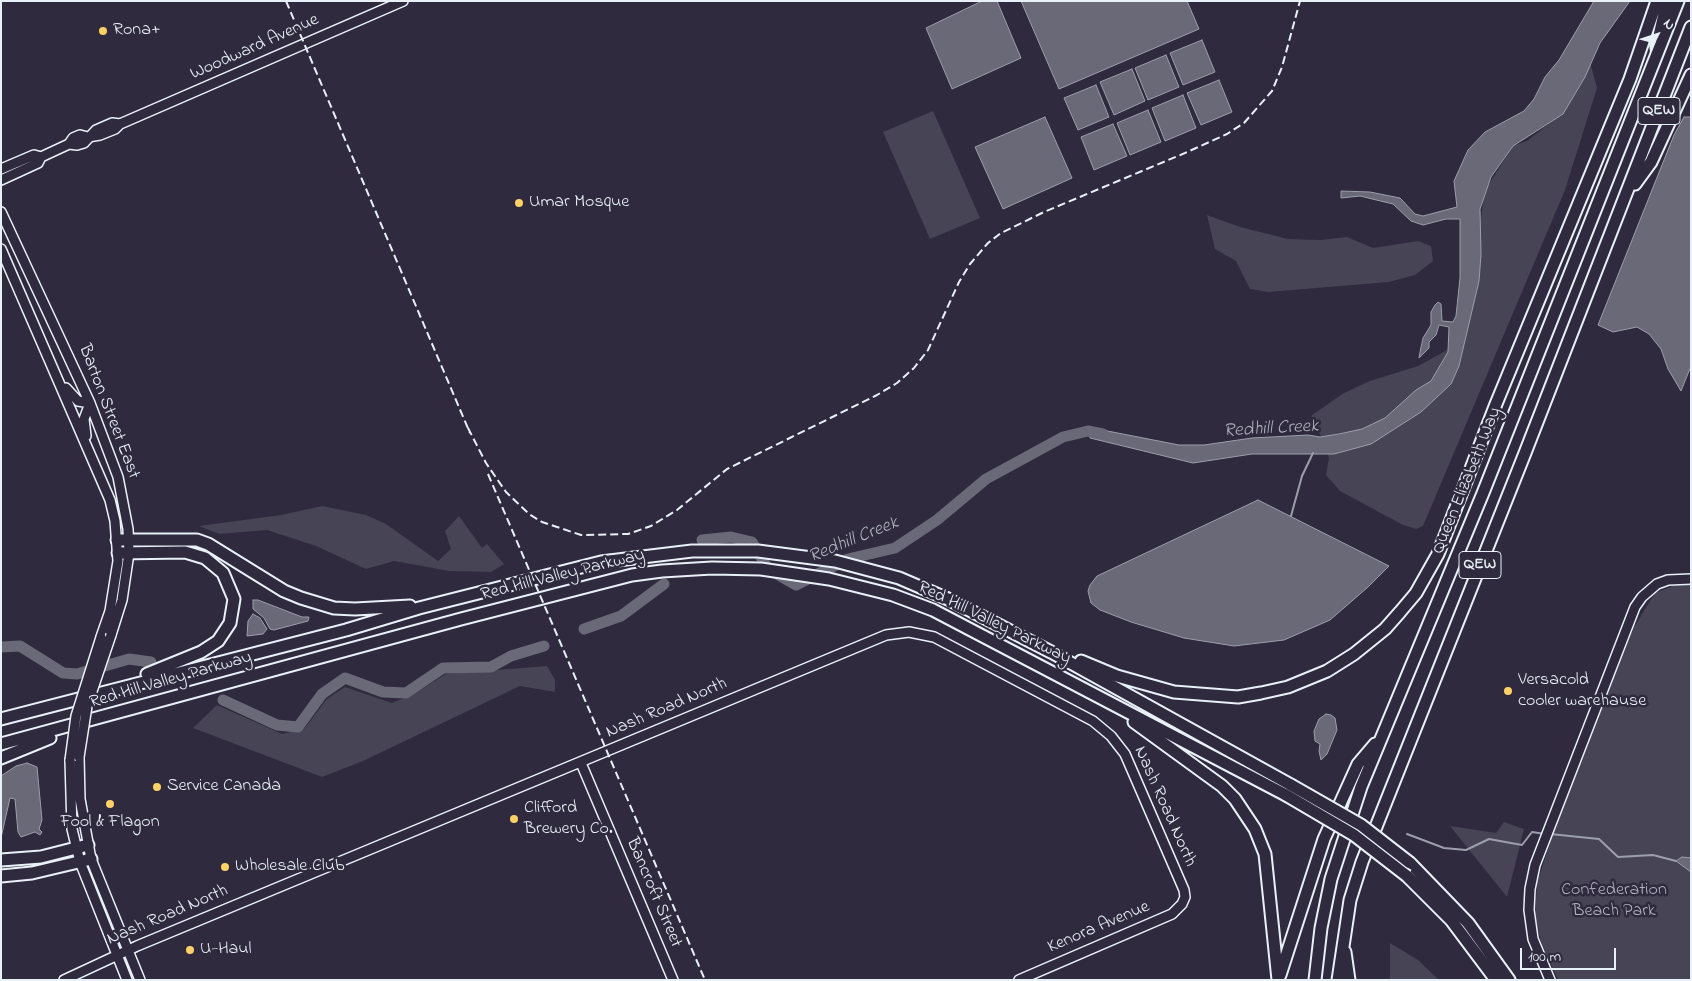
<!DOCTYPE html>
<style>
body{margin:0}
#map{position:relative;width:1692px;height:981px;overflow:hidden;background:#2f2a3d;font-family:"Indie Flower",sans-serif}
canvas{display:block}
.frame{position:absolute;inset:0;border:2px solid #e8f1f8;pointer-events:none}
.north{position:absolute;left:1632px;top:10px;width:50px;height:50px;-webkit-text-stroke:4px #2f2a3d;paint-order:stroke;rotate:49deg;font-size:14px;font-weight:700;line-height:20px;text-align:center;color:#e8f1f8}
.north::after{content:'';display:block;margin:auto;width:18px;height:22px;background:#e8f1f8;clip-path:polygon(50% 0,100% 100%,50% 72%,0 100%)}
.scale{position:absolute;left:1520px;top:948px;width:96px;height:22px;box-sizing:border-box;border:2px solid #e8f1f8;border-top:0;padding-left:6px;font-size:15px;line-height:18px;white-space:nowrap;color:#e8f1f8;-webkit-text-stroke:4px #2f2a3d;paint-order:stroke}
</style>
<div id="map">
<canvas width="1692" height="981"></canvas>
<div class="frame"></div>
<div class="north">N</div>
<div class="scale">100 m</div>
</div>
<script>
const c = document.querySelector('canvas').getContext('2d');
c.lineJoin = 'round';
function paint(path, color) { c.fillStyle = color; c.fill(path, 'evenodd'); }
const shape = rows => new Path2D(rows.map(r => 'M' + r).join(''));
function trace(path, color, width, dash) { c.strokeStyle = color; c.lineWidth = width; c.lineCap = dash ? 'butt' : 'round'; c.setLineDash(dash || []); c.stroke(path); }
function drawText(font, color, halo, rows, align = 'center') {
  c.font = font + ' "Indie Flower",sans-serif'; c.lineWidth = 5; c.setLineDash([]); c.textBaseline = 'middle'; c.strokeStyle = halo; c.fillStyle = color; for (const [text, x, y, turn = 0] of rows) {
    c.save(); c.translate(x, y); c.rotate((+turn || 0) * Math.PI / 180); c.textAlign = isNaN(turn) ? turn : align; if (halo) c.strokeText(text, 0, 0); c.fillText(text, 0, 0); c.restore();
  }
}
const green = shape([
 [1589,58,1597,88,1565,190,1423,526,1416,529,1403,525,1340,491,1326,475,1329,458,1322,437,1311,422,1312,415,1344,393,1370,381,1418,366,1447,350,1465,316,1476,266,1484,192,1513,146,1527,141,1551,122],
 [933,111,980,218,930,239,883,132],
 [1207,215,1240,227,1288,239,1320,240,1347,237,1373,248,1418,241,1431,246,1433,261,1415,275,1389,282,1268,292,1250,289,1236,261,1215,249],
 [322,506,366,515,386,524,438,561,451,549,445,531,459,516,482,548,487,544,504,564,491,572,449,571,394,561,366,569,316,546,267,530,219,534,199,526,281,515],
 [1678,584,1691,585,1691,980,1558,980,1541,942,1535,917,1537,883,1556,825,1634,627,1655,593],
 [547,666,555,680,555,692,520,686,363,761,322,777,193,728,217,705,282,734,304,729,327,699,345,687,392,703,414,694,446,674],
 [1504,822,1524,829,1507,897,1450,826,1496,833],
 [1390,943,1418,960,1439,980,1390,980]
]);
const water = shape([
 [982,1,997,1,1021,58,952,89,926,28,982,1],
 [1021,1,1187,1,1199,29,1059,89,1021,1],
 [1594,1,1630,1,1600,43,1585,77,1563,114,1513,146,1491,177,1480,209,1481,255,1479,281,1459,366,1451,384,1421,412,1371,444,1334,454,1252,454,1193,463,1090,438,1087,427,1179,445,1204,445,1252,438,1308,435,1320,437,1339,434,1362,429,1385,418,1416,390,1431,381,1448,352,1449,327,1439,325,1436,335,1429,342,1429,348,1419,358,1420,352,1423,338,1431,325,1431,312,1435,305,1438,302,1441,304,1442,321,1453,322,1456,316,1460,278,1460,219,1446,219,1423,225,1411,221,1393,204,1360,196,1341,198,1341,191,1370,192,1400,198,1415,214,1423,216,1457,207,1454,181,1468,150,1485,132,1524,111,1534,99,1545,77,1559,60,1594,1],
 [1202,40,1215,72,1183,85,1170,53,1202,40],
 [1166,55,1179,87,1148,100,1135,68,1166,55],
 [1132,69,1145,101,1114,115,1100,82,1132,69],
 [1219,80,1232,112,1201,125,1187,93,1219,80],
 [1096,85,1109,117,1078,130,1064,98,1096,85],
 [1183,95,1196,128,1165,141,1152,108,1183,95],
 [1148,110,1161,142,1130,155,1117,123,1148,110],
 [1045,117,1072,178,1003,209,975,147,1045,117],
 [1684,117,1691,117,1691,366,1681,391,1668,369,1661,349,1649,334,1637,327,1613,332,1598,325,1674,135,1684,117],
 [1113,124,1127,156,1094,170,1081,137,1113,124],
 [1258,500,1389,566,1368,587,1330,620,1284,640,1234,646,1184,638,1131,622,1100,610,1091,603,1088,591,1090,585,1097,576,1258,500],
 [253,600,258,600,302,617,309,617,308,621,274,630,270,629,264,618,253,609,253,600],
 [253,614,260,618,267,629,263,634,247,636,248,621,253,614],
 [1326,714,1331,715,1335,718,1337,730,1327,754,1321,760,1319,751,1320,744,1315,741,1314,731,1319,719,1326,714],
 [27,763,37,767,42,820,39,829,42,832,40,835,35,832,21,837,18,832,15,799,10,798,1,838,1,776,16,766,27,763],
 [1682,857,1691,858,1691,872,1676,861,1682,857]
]);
const stream = shape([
 [1291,516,1302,476,1313,453],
 [1407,834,1444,848,1466,850,1489,839,1522,845,1532,832,1545,834],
 [1550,834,1599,839,1618,857,1653,855,1676,861]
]);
const river = shape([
 [702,540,731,537,752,542,768,569,796,585,848,559,895,548,937,520,986,479,1063,437,1088,431,1103,434],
 [584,629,621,616,664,584],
 [1,647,20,646,63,673,77,674,129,659,151,662],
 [223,700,277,725,298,727,322,694,345,678,383,692,406,693,443,668,491,667,511,656,544,646]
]);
const secondary = shape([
 [69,144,73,138,80,135,88,137,100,135,115,129,120,124,403,1],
 [1,169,34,155,41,157,69,144,77,145,84,143,96,130,112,123,120,124],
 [1,180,38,163,41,157],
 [1,212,90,403,118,477,128,529,129,553,122,600,111,635],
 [1,249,110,500,115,521,118,561,110,611,101,637],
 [66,388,78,401,90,403],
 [86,436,84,419,90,403],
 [79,757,80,799,91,859,140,980],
 [70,760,72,829,80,862,127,980],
 [581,763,673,980],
 [64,980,137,946,886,635,909,632,934,637,1093,721,1111,736,1125,754,1184,890,1185,897,1182,904,1172,914,1019,980],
 [1550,980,1533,939,1529,910,1530,889,1535,865,1635,607,1642,597,1657,584,1668,580,1691,579]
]);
const highway = shape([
 [1659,36,1667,1],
 [1635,184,1651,162,1691,75],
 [117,540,197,540,208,544,284,591,301,598,334,608,355,609,410,606],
 [118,553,185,552,205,558,223,573,234,599,230,623,218,641,201,652,147,674],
 [1081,661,1117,676,1174,692,1238,697,1261,693,1288,687,1327,671,1354,654,1385,629,1400,612,1416,593,1438,554,1496,404,1630,79,1657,1],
 [1,719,346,630,419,608,601,562,692,551,758,551,835,561,899,578,948,599,1051,652,1291,785],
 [1134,722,1222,786,1235,799,1255,829,1265,854,1278,980],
 [1,744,461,619,632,575,662,571,712,568,761,569,829,579,893,595,933,610,1286,795],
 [1,758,50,738],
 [1,860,41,857,88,845],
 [1410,863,1468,923,1509,980],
 [1,876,32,873,91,859],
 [1407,876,1451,920,1496,980],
 [1345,952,1349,980],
 [1280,975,1324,839,1358,764,1375,744],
 [1315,980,1321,928,1331,879,1361,787,1483,493,1678,1],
 [1338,980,1350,900,1362,862,1525,453,1691,27]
]);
const rail = shape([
 [286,1,470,433],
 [468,428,486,463,506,492,529,514,542,522,581,535,628,534,651,526,677,510,727,469,877,395,897,383,914,368,928,350,959,282,970,264,988,243,1001,233,1044,212,1185,153,1227,134,1244,123,1272,91,1282,67,1300,1],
 [488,474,705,980]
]);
const secondaryBridge = shape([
 [79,757,87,706,111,635],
 [70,760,76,716,101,637]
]);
const highwayBridge = shape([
 [1291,785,1361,825,1410,863],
 [1286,795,1354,835,1407,876]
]);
const markers = [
 [103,31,5,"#ffd166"],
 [519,203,5,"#ffd166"],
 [1508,691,5,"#ffd166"],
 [157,787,5,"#ffd166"],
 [110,804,5,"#ffd166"],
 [514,819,5,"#ffd166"],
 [225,867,5,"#ffd166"],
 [190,950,5,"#ffd166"]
];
const shields = [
 [1659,111,42],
 [1480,565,42]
];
const shieldNames = [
 ["QEW",1659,111],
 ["QEW",1480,565]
];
const poiNames = [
 ["Rona+",113,31],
 ["Umar Mosque",529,203],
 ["Versacold",1518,681],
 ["cooler warehause",1518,702],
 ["Service Canada",167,787],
 ["Clifford",524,809],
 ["Brewery Co.",524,830],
 ["Fool & Flagon",110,823,"center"],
 ["Wholesale Club",235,867],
 ["U-Haul",200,950]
];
const streetNames = [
 ["Woodward Avenue",255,48,-24],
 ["Barton Street East",108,412,69],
 ["Queen Elizabeth Way",1468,481,-68],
 ["Red Hill Valley Parkway",563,576,-14],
 ["Red Hill Valley Parkway",994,624,26],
 ["Red Hill Valley Parkway",171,681,-16],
 ["Nash Road North",667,709,-23],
 ["Nash Road North",1164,807,66],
 ["Bancroft Street",653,893,67],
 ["Nash Road North",168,916,-23],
 ["Kenora Avenue",1099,928,-23]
];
const parkNames = [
 ["Confederation",1614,891],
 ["Beach Park",1614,912]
];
const waterNames = [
 ["Redhill Creek",1271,430,-3],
 ["Redhill Creek",854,541,-22]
];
paint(green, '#464455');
paint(water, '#696978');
trace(water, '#9c9fab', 1);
trace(stream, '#9c9fab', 2);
trace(river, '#696978', 11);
trace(secondary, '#e8f1f8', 12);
trace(highway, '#e8f1f8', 15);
trace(secondary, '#2f2a3d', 9);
trace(highway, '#2f2a3d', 11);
trace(rail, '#e8f1f8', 2, [8, 4]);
trace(secondaryBridge, '#e8f1f8', 12, []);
trace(highwayBridge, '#e8f1f8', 15, []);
trace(secondaryBridge, '#2f2a3d', 9);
trace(highwayBridge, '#2f2a3d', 11);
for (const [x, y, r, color] of markers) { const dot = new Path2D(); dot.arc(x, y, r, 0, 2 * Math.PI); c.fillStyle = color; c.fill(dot); trace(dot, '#2f2a3d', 2); }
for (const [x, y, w] of shields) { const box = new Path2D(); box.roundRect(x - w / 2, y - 13.5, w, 27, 4); c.fillStyle = '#2f2a3d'; c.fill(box); trace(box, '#e8f1f8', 1); }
drawText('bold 16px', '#e8f1f8', null, shieldNames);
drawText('18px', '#e8f1f8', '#2f2a3d', poiNames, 'left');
drawText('18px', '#e8f1f8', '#2f2a3d', streetNames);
drawText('18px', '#afb4bf', '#2f2a3d', parkNames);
drawText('italic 19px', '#afb4be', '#2f2a3d', waterNames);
</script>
